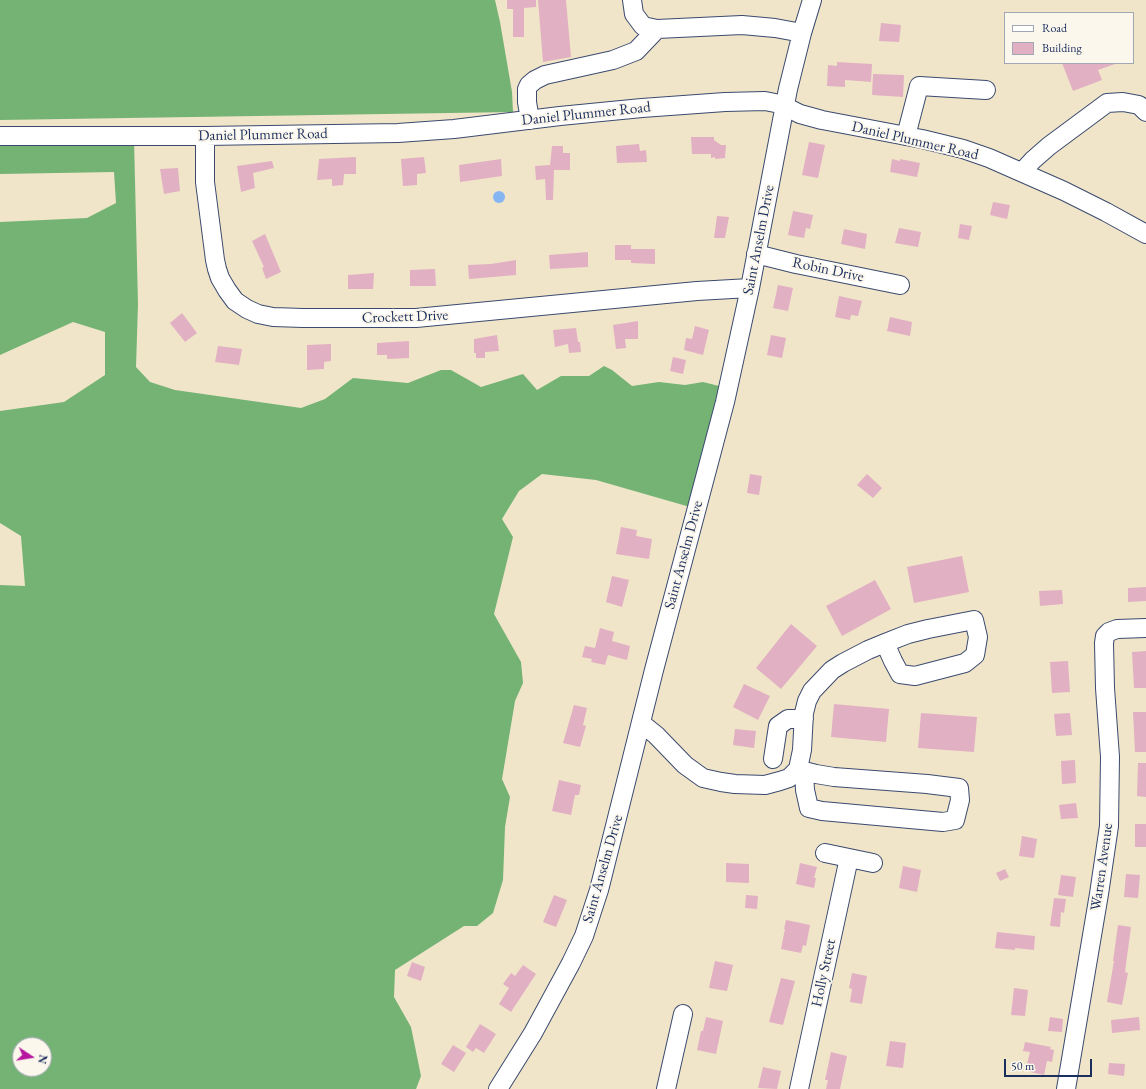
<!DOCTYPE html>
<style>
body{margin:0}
#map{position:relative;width:1146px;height:1089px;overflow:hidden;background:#f0e5c9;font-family:"EB Garamond",serif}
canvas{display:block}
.legend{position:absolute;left:1004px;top:12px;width:130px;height:52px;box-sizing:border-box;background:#fbf7ec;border:1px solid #a1a7b3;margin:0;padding:5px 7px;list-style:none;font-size:12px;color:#1b2f5e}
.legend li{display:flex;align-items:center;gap:8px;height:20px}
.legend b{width:20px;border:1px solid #a1a7b3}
.north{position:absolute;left:12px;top:1037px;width:40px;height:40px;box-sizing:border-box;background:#fbf7ec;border:1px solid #a1a7b3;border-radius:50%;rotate:102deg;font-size:11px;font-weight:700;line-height:16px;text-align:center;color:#1b2f5e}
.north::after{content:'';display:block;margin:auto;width:14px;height:18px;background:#b5179e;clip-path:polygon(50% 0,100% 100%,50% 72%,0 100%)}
.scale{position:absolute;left:1004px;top:1059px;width:88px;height:18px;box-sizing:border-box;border:2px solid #1b2f5e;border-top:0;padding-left:5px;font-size:12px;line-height:14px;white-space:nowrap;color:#1b2f5e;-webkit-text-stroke:3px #fbf7ec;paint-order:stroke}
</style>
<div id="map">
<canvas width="1146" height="1089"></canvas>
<ul class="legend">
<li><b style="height:5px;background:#fff"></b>Road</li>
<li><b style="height:11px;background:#e2b0c3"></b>Building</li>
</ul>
<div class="north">N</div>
<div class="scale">50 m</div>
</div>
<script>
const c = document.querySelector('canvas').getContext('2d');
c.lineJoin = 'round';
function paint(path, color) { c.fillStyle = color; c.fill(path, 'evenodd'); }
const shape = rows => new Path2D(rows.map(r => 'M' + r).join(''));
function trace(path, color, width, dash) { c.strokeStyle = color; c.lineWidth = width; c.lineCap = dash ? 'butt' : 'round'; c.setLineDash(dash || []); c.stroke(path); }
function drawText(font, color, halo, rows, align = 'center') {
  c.font = font + ' "EB Garamond",serif'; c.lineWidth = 4; c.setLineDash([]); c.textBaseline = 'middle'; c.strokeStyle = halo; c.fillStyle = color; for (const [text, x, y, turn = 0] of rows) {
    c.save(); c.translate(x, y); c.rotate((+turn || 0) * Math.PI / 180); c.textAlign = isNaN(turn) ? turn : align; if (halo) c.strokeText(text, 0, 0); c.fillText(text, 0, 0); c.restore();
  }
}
const forest = shape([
 [0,0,495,0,500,22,512,92,513,112,0,120],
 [0,136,134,139,138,304,136,367,150,382,175,390,301,408,325,399,353,378,408,383,441,370,451,370,481,387,523,374,537,390,561,376,589,376,604,366,612,370,632,386,659,382,685,385,703,382,719,386,690,507,596,480,542,474,519,491,502,519,513,537,494,614,521,662,523,683,515,701,502,779,510,797,505,827,503,880,493,913,477,926,464,926,395,970,394,997,411,1027,421,1076,416,1089,0,1089,0,585,25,586,21,536,0,523,0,411,64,402,105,375,105,332,73,322,0,355,0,222,87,218,116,203,114,172,0,174],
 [20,1045,44,1045,44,1069,20,1069]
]);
const water = shape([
 '493 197a6 6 0 1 1 12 0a6 6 0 1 1-12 0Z'
]);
const building = shape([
 [507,0,536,0,536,7,524,8,524,37,513,37,513,9,507,9],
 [538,0,566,0,571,57,543,62],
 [881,23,901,25,899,42,879,41],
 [837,62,872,64,871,82,845,80,845,87,827,86,828,65,837,66],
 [1062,63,1115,63,1115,64,1098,70,1102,80,1073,91],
 [873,74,904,75,903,97,872,95],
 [691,137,714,137,714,140,721,145,726,145,725,158,715,159,715,157,711,158,711,154,692,154],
 [809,142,825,145,818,178,802,175],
 [639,144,640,151,646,150,647,162,617,163,616,146],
 [552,146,563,146,563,153,570,153,570,170,554,170,553,200,546,200,545,179,536,180,535,166,550,165],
 [356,157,356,174,344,174,343,185,332,186,332,179,317,180,319,159],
 [424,157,426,173,417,174,417,185,403,186,401,159],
 [501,159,502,176,460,182,459,165],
 [892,159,900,161,900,159,920,163,917,177,890,172],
 [272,161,274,168,253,173,255,188,241,192,237,166],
 [178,168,180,191,164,194,160,169],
 [993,202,1010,205,1007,219,990,215],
 [793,211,813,215,810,229,806,228,804,238,788,235],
 [717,216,729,217,725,238,714,238],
 [960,224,972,226,969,240,958,238],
 [899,228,921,232,918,247,895,243],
 [844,229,867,234,865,249,841,244],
 [265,234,281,272,266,279,262,268,264,267,252,241],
 [615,245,631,245,631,249,655,249,655,264,631,263,631,260,615,260],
 [588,252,588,267,550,269,549,255],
 [516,260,516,275,469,279,468,265,491,264],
 [435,269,436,286,410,286,410,270],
 [374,273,373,289,348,289,348,275],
 [778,285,793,288,788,311,773,308],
 [839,296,862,301,858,316,851,315,850,320,835,317],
 [182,313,197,333,185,342,170,323],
 [890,317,912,322,910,336,887,331],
 [638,321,638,339,625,339,626,348,616,349,613,325],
 [695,326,709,330,703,355,684,350,686,338,692,339],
 [576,328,578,342,580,342,581,352,569,353,568,344,555,347,553,330],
 [497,335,499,351,485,352,485,358,476,358,476,353,474,353,474,339],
 [771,335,786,338,782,358,767,355],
 [409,341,409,358,387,359,387,355,377,355,377,343],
 [331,344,331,361,324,362,324,369,307,370,307,345],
 [218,346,242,349,239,365,215,362],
 [673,357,686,360,683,374,670,371],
 [750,474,762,476,759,495,747,493],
 [867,474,882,488,873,498,857,485],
 [621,527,637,530,636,536,652,539,649,559,616,554],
 [962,556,969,592,914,603,907,567],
 [612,576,629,580,622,607,606,602],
 [875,580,891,609,842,636,826,606],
 [1146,587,1146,601,1128,602,1128,588],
 [1062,590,1063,604,1040,606,1039,591],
 [791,624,817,646,781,689,756,668],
 [600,628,614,632,612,641,630,646,627,660,608,655,605,665,591,662,592,659,582,657,585,646,595,648],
 [1146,651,1146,688,1134,688,1132,652],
 [1068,661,1070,692,1052,693,1050,662],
 [744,684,770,696,758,720,733,707],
 [834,704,889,709,886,742,831,737],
 [574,705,587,708,583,725,586,726,580,747,563,743],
 [1133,712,1146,712,1146,752,1135,752],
 [921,713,977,717,974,752,918,748],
 [1070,713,1072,735,1056,736,1054,714],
 [735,729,756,731,754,748,733,745],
 [1075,760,1076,783,1062,784,1061,761],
 [1138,763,1146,763,1146,797,1137,796],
 [559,780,581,785,579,795,575,795,571,815,552,811],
 [1076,803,1078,818,1061,819,1059,805],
 [1135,824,1146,824,1146,847,1135,847],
 [1022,836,1037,839,1034,858,1019,856],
 [726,863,749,864,749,883,726,882],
 [800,863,817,867,814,878,816,878,814,888,796,884],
 [903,866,921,870,917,892,899,888],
 [1005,869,1009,877,1000,881,996,873],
 [1126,874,1140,875,1138,898,1124,897],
 [1061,875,1076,877,1073,897,1058,895],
 [554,895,567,900,556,927,543,922],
 [746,895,758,896,757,909,745,908],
 [1054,898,1066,899,1064,913,1061,912,1060,927,1050,926],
 [786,920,810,925,806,946,803,945,801,953,781,949,785,929,784,929],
 [1118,925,1131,927,1125,972,1128,973,1122,1005,1107,1002,1114,961,1113,961],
 [997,932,1035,936,1034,950,1015,948,1015,950,995,948],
 [715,961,733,965,727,991,709,988],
 [412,962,425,967,421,981,407,976],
 [523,965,536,974,511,1012,499,1004,509,988,503,984,511,973,515,976],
 [852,973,867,976,862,1004,850,1002,852,989,849,988],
 [781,978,795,981,783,1025,769,1022],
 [1014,988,1028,990,1025,1016,1011,1015],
 [706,1017,723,1021,716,1054,697,1050,701,1031,703,1031],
 [1050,1017,1063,1019,1062,1032,1048,1031],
 [1139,1017,1140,1030,1112,1033,1111,1020],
 [480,1024,496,1034,484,1053,476,1048,473,1052,466,1047],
 [890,1041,906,1043,903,1068,886,1066],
 [1025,1042,1051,1047,1050,1049,1054,1050,1052,1062,1047,1061,1044,1075,1030,1072,1031,1065,1027,1064,1030,1052,1023,1051],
 [453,1045,466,1053,454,1072,441,1064],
 [831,1052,847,1056,840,1089,826,1089,828,1080,825,1080],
 [1109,1063,1125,1064,1124,1076,1108,1074],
 [763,1067,781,1071,777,1089,758,1088]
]);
const minor = shape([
 [632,0,634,14,643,26,657,29,742,25,775,28,802,33],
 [530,120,527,102,527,89,529,85,535,80,545,75,613,60,636,51,657,29],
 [0,136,205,136,398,133,454,129,560,116,642,108,725,102,765,101,780,104,800,114,822,120,922,139,963,149,989,158,1064,191,1106,212,1146,234],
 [205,136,205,182,215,260,217,269,220,278,227,290,235,301,247,309,258,314,273,317,303,318,416,318,697,291,750,288],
 [906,136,919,86,986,90],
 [1022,172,1033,160,1049,146,1107,103,1123,102,1139,105,1146,112],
 [756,254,796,264,900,285],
 [641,723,656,735,685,765,703,778,721,782,735,784,765,785,780,781,789,778,798,769,802,750,804,713,807,701,812,691,832,670,843,663,868,650,885,643,908,634,928,629,974,620,978,637,975,655,965,663,915,676,900,674,893,661,885,643],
 [773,759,778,726,788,719,804,719],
 [798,769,804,771,816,774,834,777,927,784,959,788,960,800,955,820,943,822,822,811,809,808,805,790,804,771],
 [825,853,873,863],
 [498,1089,533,1033,571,963,584,936,599,890,654,670,725,402,750,288,788,89,802,33,812,0],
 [666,1089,683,1014],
 [799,1089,849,858],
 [1066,1089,1099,894,1109,826,1110,757,1105,688,1104,643,1105,636,1109,632,1117,629,1146,628]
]);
const streetNames = [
 ["Daniel Plummer Road",586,114,-6],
 ["Daniel Plummer Road",263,135,-1],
 ["Daniel Plummer Road",915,141,13],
 ["Saint Anselm Drive",759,240,-79],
 ["Robin Drive",828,270,12],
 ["Crockett Drive",405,317,-2],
 ["Saint Anselm Drive",684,555,-75],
 ["Warren Avenue",1102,867,-82],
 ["Saint Anselm Drive",603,869,-74],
 ["Holly Street",824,973,-78]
];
paint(forest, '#74b374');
paint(water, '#85b6f1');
paint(building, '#e2b0c3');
trace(minor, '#3b4a6e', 20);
trace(minor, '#fff', 18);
drawText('15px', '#1b2f5e', '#fbf7ec', streetNames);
</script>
